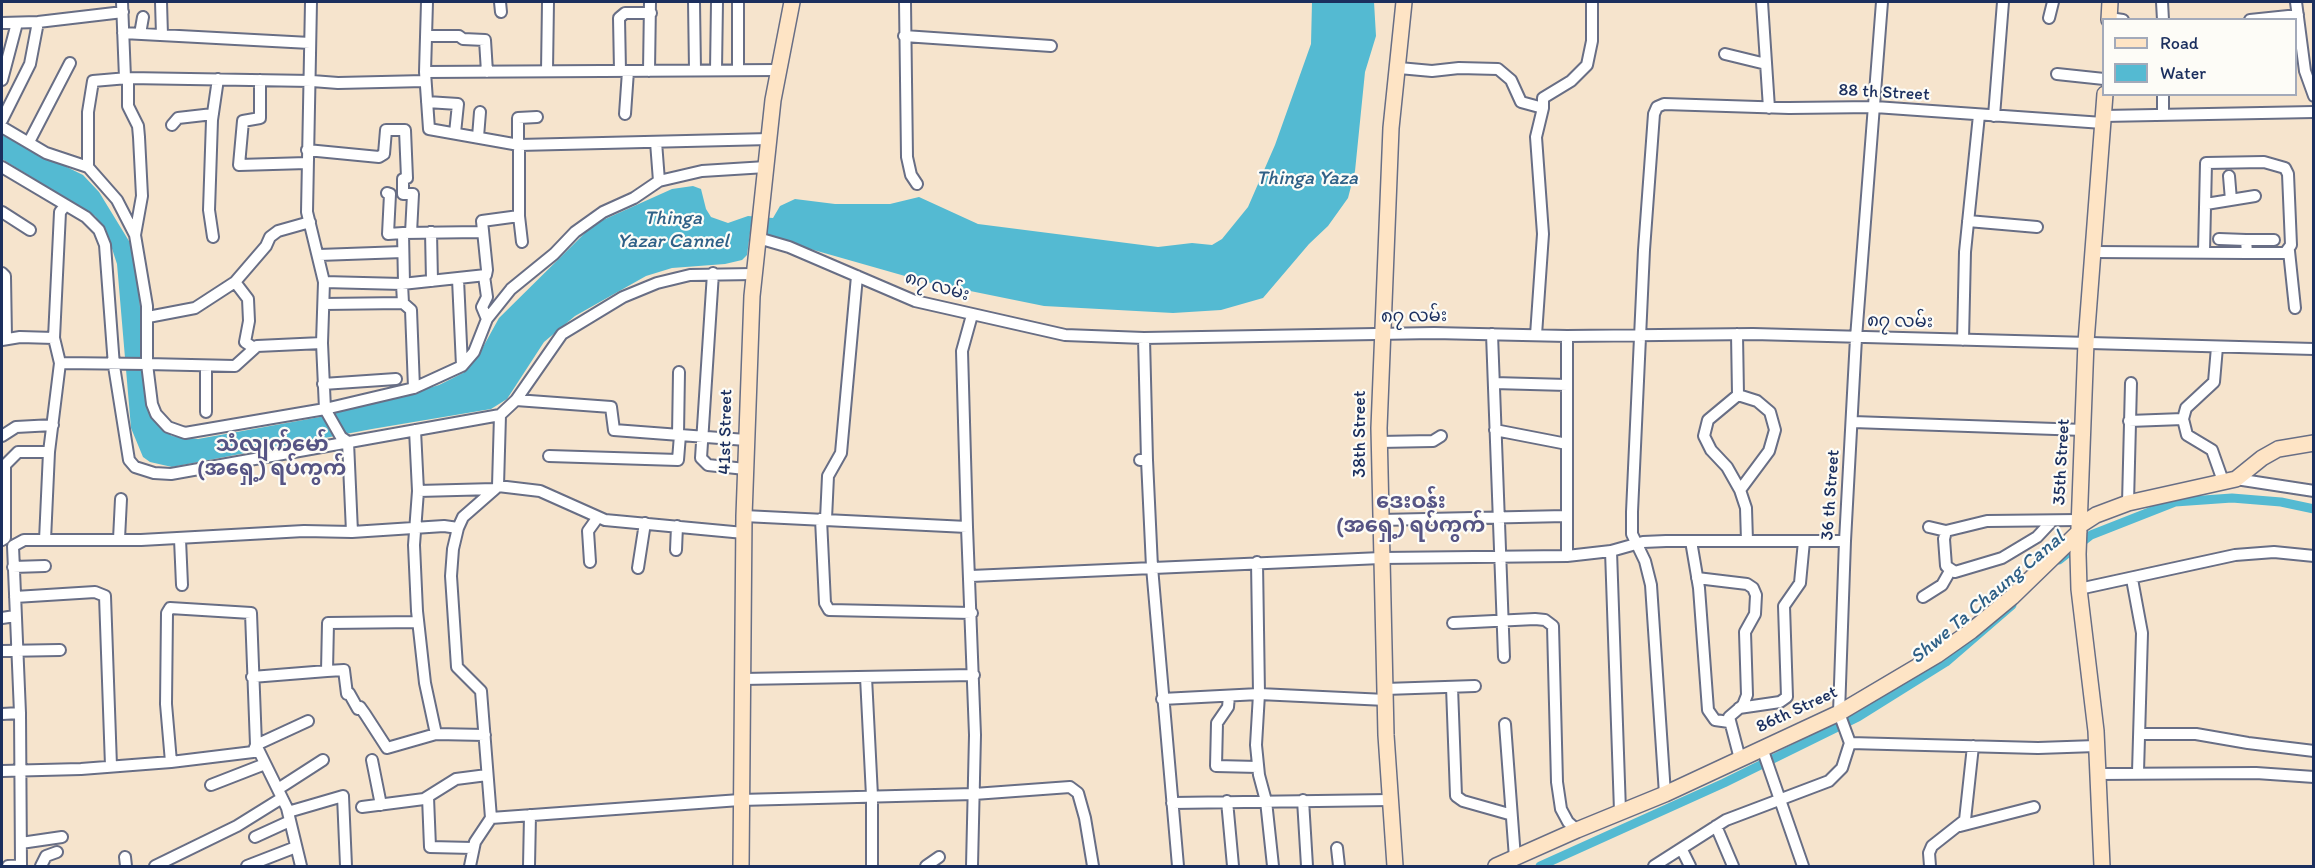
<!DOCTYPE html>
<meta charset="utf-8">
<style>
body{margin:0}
#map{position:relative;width:2315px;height:868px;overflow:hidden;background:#f6e4cd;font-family:Itim,sans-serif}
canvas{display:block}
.frame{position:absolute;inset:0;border:3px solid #1b2f5e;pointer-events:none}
.legend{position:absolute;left:2102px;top:18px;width:195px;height:78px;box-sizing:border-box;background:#fdfcf7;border:2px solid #a3aaba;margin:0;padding:8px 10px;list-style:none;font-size:18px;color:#1b2f5e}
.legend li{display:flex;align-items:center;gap:12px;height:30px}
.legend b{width:30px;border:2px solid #a3aaba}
</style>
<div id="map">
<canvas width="2315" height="868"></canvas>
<div class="frame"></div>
<ul class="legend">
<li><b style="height:8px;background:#fee4c5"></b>Road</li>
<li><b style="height:16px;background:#54bad2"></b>Water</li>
</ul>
</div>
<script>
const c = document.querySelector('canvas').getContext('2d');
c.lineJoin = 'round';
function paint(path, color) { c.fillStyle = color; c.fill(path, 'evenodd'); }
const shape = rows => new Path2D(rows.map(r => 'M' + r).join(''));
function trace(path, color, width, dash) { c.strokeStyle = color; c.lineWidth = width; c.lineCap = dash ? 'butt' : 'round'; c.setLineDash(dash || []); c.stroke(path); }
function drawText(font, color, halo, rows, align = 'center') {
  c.font = font + ' Itim,"Noto Sans Myanmar",sans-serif'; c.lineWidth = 4.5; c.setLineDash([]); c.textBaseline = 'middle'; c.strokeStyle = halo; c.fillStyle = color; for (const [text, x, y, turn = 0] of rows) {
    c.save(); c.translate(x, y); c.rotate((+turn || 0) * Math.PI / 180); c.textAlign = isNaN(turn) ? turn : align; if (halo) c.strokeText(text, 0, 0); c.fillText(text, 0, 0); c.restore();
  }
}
const water = shape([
 [1312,2,1374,2,1376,36,1365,72,1355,171,1348,198,1328,226,1309,244,1263,298,1221,310,1173,313,1044,306,926,282,768,237,751,226,747,255,742,260,725,264,672,268,646,276,575,316,544,342,507,399,491,409,372,429,172,467,150,462,143,457,131,428,117,264,106,230,95,216,2,159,2,135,83,175,99,192,132,246,139,286,143,373,165,431,172,436,198,439,320,417,395,398,439,385,463,373,477,358,499,318,586,232,603,220,672,189,693,186,701,189,706,209,711,217,728,223,748,216,773,218,780,206,795,199,835,204,890,204,919,197,978,224,1158,247,1192,243,1212,245,1222,239,1248,207,1275,145,1311,44]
]);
const canal = shape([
 [2059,560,2091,535,2175,502,2232,498,2281,502,2314,509],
 [1540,866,1724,783,1858,717,1946,662,2012,605]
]);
const street = shape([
 [122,2,125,78],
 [161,2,162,35],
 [427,2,425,72,429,129,519,145,770,139],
 [500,2,501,12],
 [694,2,695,70],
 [905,2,907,157,911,175,917,184],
 [1762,2,1769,108],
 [1882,2,1856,338,1845,541,1839,713,1850,743,2038,748,2096,746],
 [2162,2,2163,20],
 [2296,2,2305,71,2314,96],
 [2049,18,2053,2],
 [2109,18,2123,20],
 [2250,20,2298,15],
 [2,23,38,22,123,12],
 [123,33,310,43],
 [140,34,143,17],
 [426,36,459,36,463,39,485,40,487,72],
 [904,36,1051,46],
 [1725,54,1766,64],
 [1399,68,1432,71,1459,68,1498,69,1511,80,1521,102,1543,108,1543,98,1571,81,1587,65,1592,41,1592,2],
 [716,70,717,2],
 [738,70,738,2],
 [547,71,548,2],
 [620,71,619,18,625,13,651,13],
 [649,71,650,2],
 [425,72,779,70],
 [2057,74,2104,79],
 [2,80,17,23],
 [260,80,260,118,243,121,239,165,307,163],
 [427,102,458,104,455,133],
 [625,114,628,71],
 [2163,115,2163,94],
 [1994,116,2003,2],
 [2103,116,2314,112],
 [2,120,30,64,38,22],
 [172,125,178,118,213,114],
 [2,127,46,153,88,167],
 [478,137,480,112],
 [29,142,70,63],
 [656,142,659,181,702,171,766,167],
 [518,144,518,118,537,117],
 [307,150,379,157,384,154,386,130,405,130,407,178,403,179,403,194,413,194,411,233],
 [2,167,86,217,99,230,105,245,114,366,129,460,135,467,154,473,171,474,500,415,516,400,562,334,623,297,657,283,690,275,754,274],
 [2229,176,2231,200],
 [387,193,390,194,388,234,403,233],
 [2206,204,2255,196],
 [2,212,30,230],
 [519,216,522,242],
 [1968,221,2037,227],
 [431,232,432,281],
 [135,235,117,200,88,167,88,112,93,81,128,78,312,81,338,83,425,81],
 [213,237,209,210,212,120,218,79],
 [758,238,789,247,915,301,1065,335,1144,338,1434,333,1567,336,1753,334,2314,349],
 [2219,239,2246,240],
 [2289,251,2295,308],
 [2094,252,2247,253,2285,253,2291,245,2288,174,2285,168,2264,162,2206,163,2204,252],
 [2247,253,2246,240,2274,240],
 [319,255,403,252],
 [2,273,5,276,6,338],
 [713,273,701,458,708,465,745,469],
 [484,276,487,297,482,307,487,319],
 [458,279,462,366],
 [235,282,248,299,249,321,245,342,254,348],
 [324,282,402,284,486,275,487,270,482,221,519,216,519,145],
 [404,283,403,233,482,232],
 [402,284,403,303,411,310,414,388],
 [324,304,403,303],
 [148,317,195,308,235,282,266,246,270,237,278,231,310,222],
 [1492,334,1504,657],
 [1737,334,1738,395,1708,420,1704,436,1711,450,1727,467,1740,490,1746,508,1747,541],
 [1536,335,1543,234,1536,137,1543,108],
 [2,340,20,337,54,338],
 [1963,340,1965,252,1979,115],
 [322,343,257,346,235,366,147,364,152,404,156,414,168,427,185,433,325,409,414,388,462,366,474,352,487,319,511,289,554,254,575,232,603,212,634,198,659,181],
 [2217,347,2214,382,2186,408,2183,419,2187,435,2212,450,2223,481],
 [60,363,147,364,147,306,135,235,142,196,139,137,138,126,128,106,128,78],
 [1494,383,1567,385],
 [323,384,396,379],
 [1738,395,1757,401,1770,412,1775,430,1769,451,1740,490],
 [516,400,611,407,614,430,746,440],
 [206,412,206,366],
 [2129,421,2183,419],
 [1853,422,2084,430],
 [415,430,418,491,414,545,417,611,425,683,436,734,485,735],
 [1495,430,1567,444],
 [678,435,679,372],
 [2,436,16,427,53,425],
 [1379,442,1433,441,1441,436],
 [549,456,678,460,680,435],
 [1140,460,1147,460,1144,338],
 [1147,460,1152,567,1178,866],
 [2236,479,2314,491],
 [498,486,500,415],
 [418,491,495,489,498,486,540,491,605,520,744,533],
 [2128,503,2131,383],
 [744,516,967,527,975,735,972,866],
 [821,519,825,603,829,610,972,613],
 [826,519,828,476,841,453,857,276],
 [1380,520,1566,516],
 [967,527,962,351,972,315],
 [1929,527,1946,531,1987,521,2079,520],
 [458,528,453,549,451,576,457,667,481,691,491,818],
 [1946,531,1944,539,1946,566,1955,572,2002,558,2037,537,2052,521],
 [352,532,444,526,458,528,463,517,495,489],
 [119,539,121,499],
 [180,539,182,585],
 [2,540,5,538,5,465,18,452,49,452],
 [45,540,49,452,60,363,54,338,60,212,65,206],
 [1691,541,1699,588,1708,710,1715,720,1729,722],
 [676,550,677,526],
 [1611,551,1620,811],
 [1567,556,1567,336],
 [590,562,588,531,598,517],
 [1257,562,1259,694,1386,700],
 [13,567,45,566],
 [638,568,645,523],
 [971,576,1381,558,1567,556,1611,551,1643,542,1666,541,1845,541],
 [1697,578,1747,584,1753,588,1756,595,1755,614,1745,632,1747,695,1743,705,1729,717,1740,759],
 [2132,579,2142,633,2138,772],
 [2079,589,2235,555,2274,552,2314,556],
 [15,597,95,592,105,596,111,766],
 [1923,597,1942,585,1950,571],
 [2,618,15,616],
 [418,622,328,623,327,671,344,670,347,694,349,693,358,709,360,707,365,714,387,748,436,734],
 [1453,623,1535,619,1545,620,1553,626,1557,782,1561,809,1568,822,1577,830],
 [2,651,60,650],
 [252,677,327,671],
 [866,677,872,796,872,866],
 [742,679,974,675],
 [1452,687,1456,796,1463,801,1509,814],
 [1385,689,1475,686],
 [1229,696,1228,707,1217,723,1216,766,1258,767],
 [1162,699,1259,694,1256,745,1259,775,1266,801,1273,866],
 [1739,708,1780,702,1787,697,1784,606,1800,583,1804,541],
 [2,714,20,713],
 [1505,724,1515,858],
 [2140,734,2196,734,2248,743,2314,751],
 [1762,748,1803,866],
 [372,760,381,805],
 [171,762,166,704,167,613,170,608,251,613,256,745,308,721],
 [2,771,81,769,171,762,253,752,256,745,287,808,301,866],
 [2097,774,2256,773,2314,777],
 [211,785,265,764],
 [278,789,323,760],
 [1665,794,1651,585,1645,561,1632,534,1632,512,1644,250,1654,114,1657,107,1664,104,1789,108,1875,107,2103,123],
 [428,797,430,847,473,848],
 [1303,800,1307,866],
 [1227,801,1233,866],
 [1172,803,1390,800],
 [362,807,424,799,456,779,487,775],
 [288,812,343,796,346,866],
 [1716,826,1733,866],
 [1960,826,2034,807],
 [255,837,290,821],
 [21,843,62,837],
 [1337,848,1339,866],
 [1682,850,1690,866],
 [125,857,126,866],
 [8,866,21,865],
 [21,866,20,713,13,546,24,540,141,540,304,531,352,532,348,442,341,437,325,409,322,343,324,282,307,212,311,2],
 [41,866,46,856,57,852],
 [155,866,237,826,282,798],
 [247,866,296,847],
 [470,866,475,842,491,818,740,800,974,794,1070,787,1078,793,1085,818,1093,866],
 [529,866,530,815],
 [926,866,939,857],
 [1654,866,1726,820,1829,781,1842,768,1850,743],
 [1930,866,1929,853,1932,846,1965,820,1973,746]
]);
const secondary = shape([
 [2109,20,2110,2],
 [2079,526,2096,515,2128,503,2236,479,2262,458,2278,449,2314,443],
 [741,866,744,516,752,296,773,100,792,2],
 [1395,866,1386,735,1379,428,1391,128,1404,2],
 [1496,866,1577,830,1665,794,1839,713,1937,655,1971,631,2012,597,2079,532],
 [2102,866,2096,731,2079,589,2078,554,2086,342,2105,94]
]);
const streetNames = [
 ["88 th Street",1884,93,3],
 ["၈၇ လမ်း",937,287,16],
 ["၈၇ လမ်း",1414,317,-1],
 ["၈၇ လမ်း",1900,322,1],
 ["41st Street",726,432,-89],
 ["38th Street",1360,434,-90],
 ["35th Street",2062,462,-87],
 ["36 th Street",1831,495,-86],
 ["86th Street",1797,710,-25]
];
const waterNames = [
 ["Thinga Yaza",1307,179],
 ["Thinga",673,219],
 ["Yazar Cannel",673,242],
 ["Shwe Ta Chaung Canal",1988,598,-40]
];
const quarterNames = [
 ["သံလျက်မော်",272,446],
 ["(အရှေ့) ရပ်ကွက်",272,470],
 ["ဒေးဝန်း",1411,503],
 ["(အရှေ့) ရပ်ကွက်",1411,527]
];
paint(water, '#54bad2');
trace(canal, '#54bad2', 9);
trace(street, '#686e85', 14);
trace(secondary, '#686e85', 18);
trace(street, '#fff', 10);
trace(secondary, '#fee4c5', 15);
drawText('18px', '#1b2f5e', '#fdfcf7', streetNames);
drawText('italic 20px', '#2f6087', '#fdfcf7', waterNames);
drawText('bold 21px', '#565484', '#fdfcf7', quarterNames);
</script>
